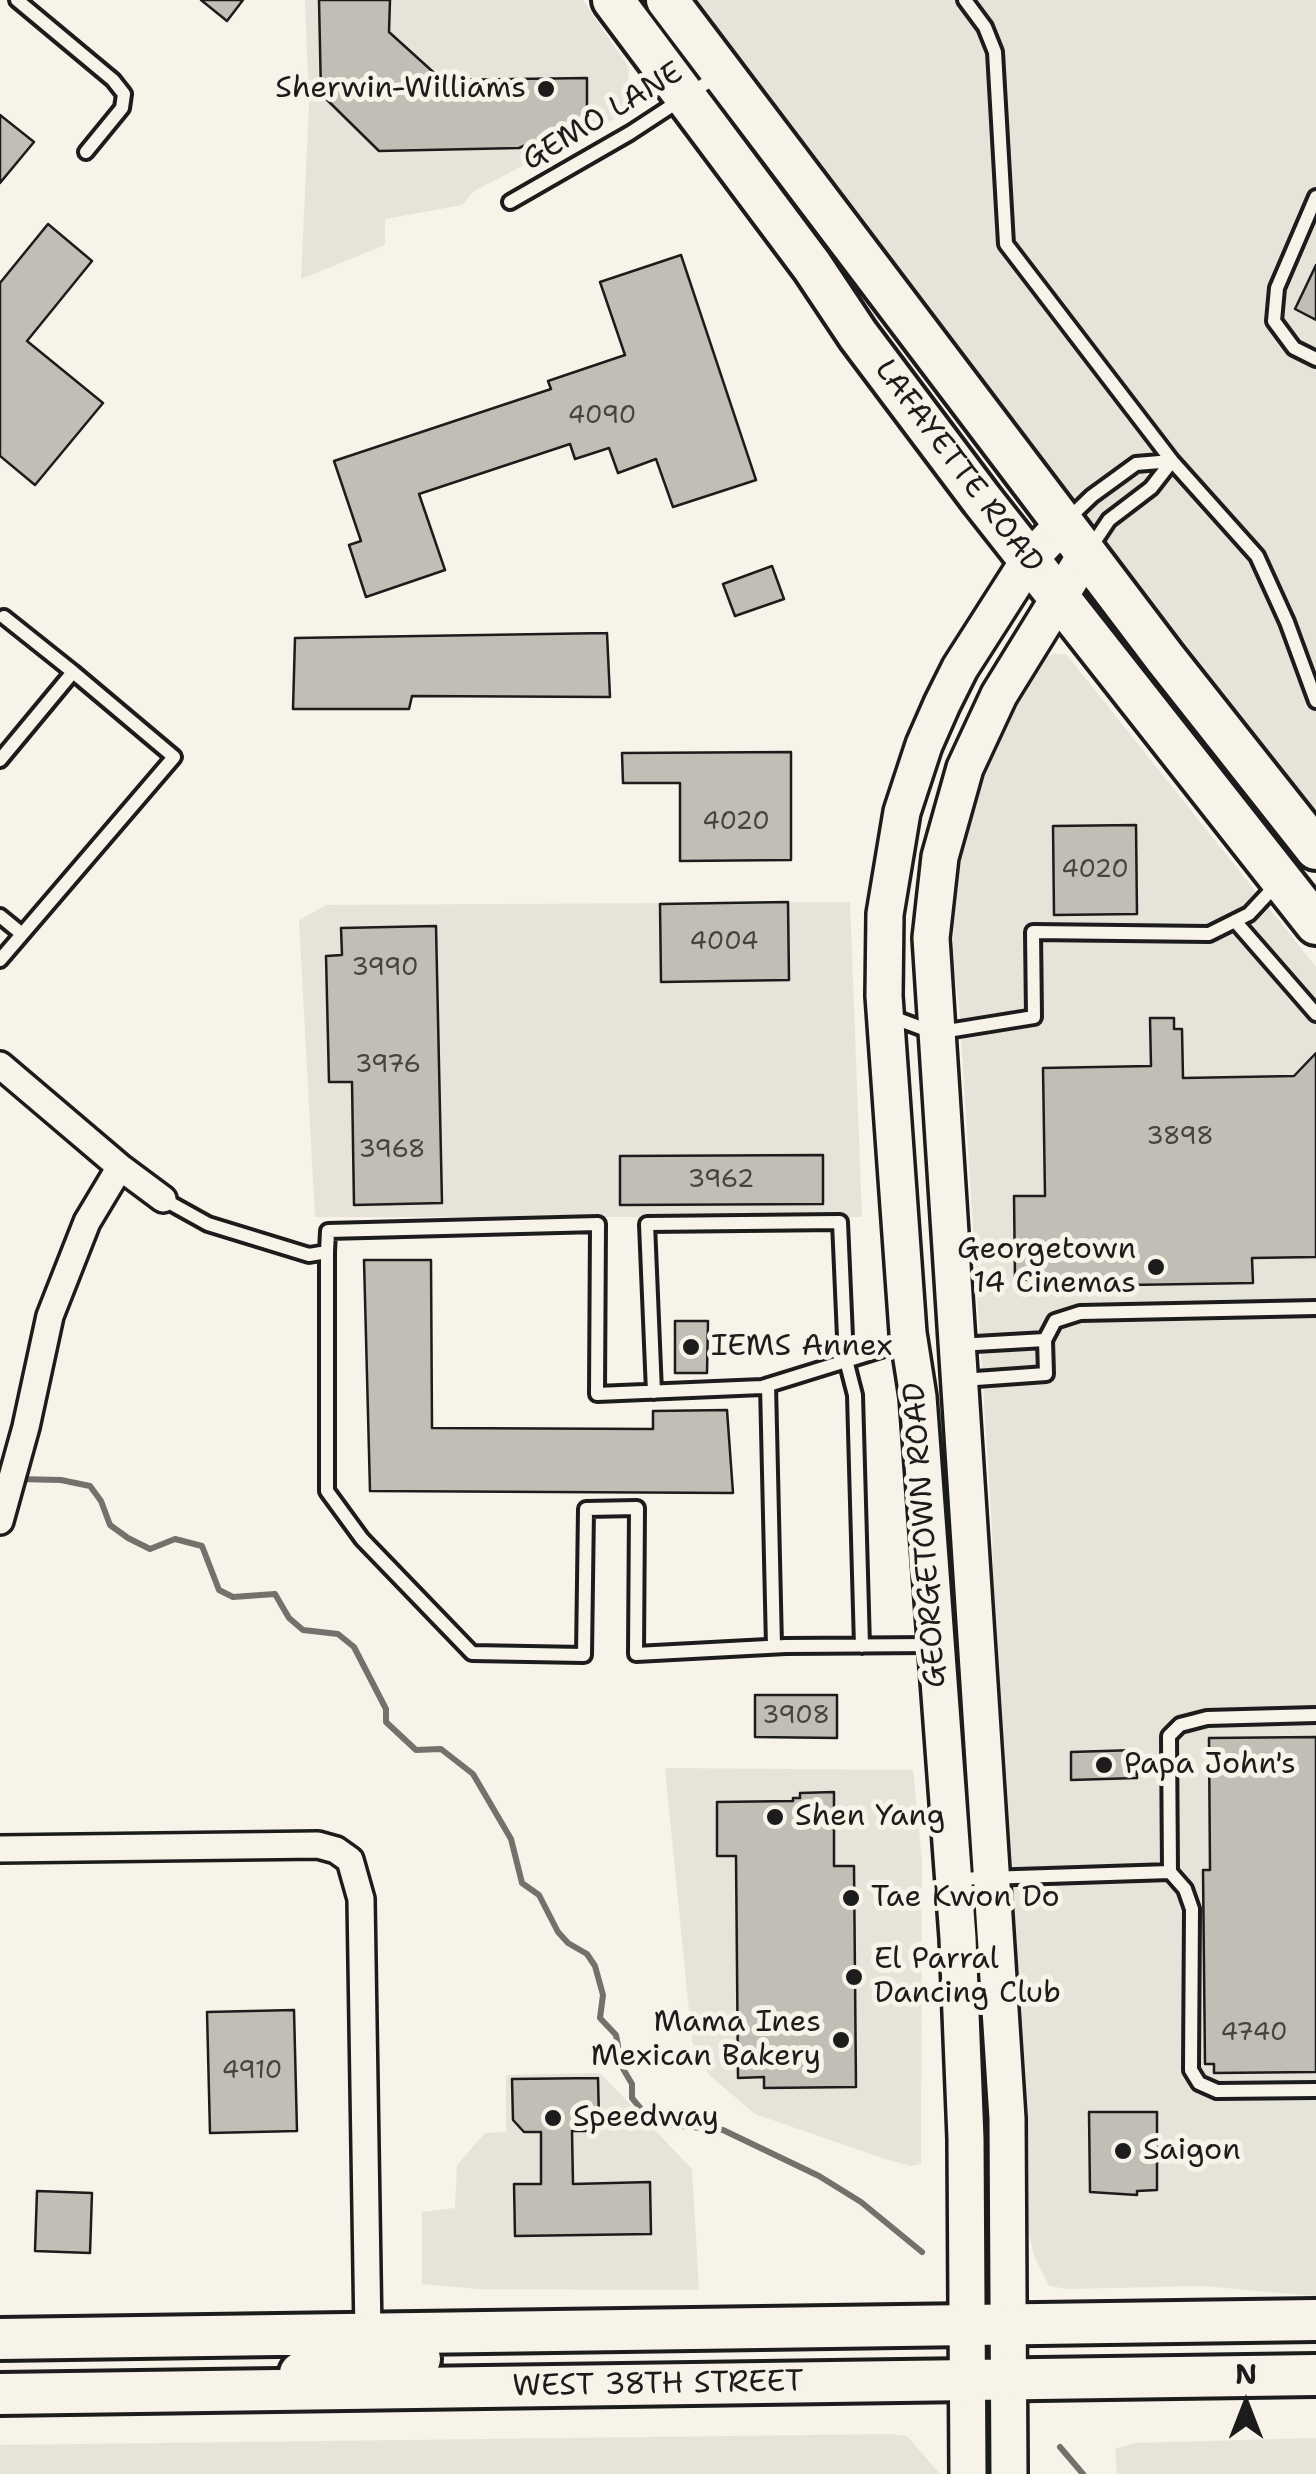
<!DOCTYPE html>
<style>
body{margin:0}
#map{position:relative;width:1316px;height:2474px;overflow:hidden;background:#f7f3e8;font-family:"Shantell Sans",sans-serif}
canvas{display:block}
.north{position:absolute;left:1196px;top:2354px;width:100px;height:100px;-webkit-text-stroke:8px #f7f3e8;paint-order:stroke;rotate:0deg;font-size:28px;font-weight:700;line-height:40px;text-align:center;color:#1c1c1c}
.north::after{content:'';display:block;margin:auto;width:35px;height:45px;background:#1c1c1c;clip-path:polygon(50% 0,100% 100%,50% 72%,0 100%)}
</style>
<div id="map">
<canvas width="1316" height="2474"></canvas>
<div class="north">N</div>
</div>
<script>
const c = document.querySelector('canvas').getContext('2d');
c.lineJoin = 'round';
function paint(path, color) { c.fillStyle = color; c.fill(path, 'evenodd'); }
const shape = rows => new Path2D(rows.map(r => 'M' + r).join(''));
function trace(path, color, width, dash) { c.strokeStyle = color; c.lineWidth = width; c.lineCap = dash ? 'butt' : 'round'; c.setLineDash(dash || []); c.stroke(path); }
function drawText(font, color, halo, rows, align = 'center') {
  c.font = font + ' "Shantell Sans",sans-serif'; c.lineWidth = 10; c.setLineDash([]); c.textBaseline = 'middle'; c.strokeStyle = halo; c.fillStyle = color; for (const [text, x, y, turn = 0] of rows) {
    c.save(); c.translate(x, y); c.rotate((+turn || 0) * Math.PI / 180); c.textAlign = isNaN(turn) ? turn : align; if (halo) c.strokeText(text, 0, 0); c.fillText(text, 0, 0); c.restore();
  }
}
const built = shape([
 [305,0,583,0,629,68,626,113,474,191,462,205,385,219,385,245,301,279,309,105],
 [693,0,1316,0,1316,812,1011,420],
 [1053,654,1066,654,1316,967,1316,2296,1202,2286,1068,2289,1049,2286,1034,2256,1026,2223,1024,2080,1000,1825,992,1529,959,1004,952,958,957,879,970,811,987,757,1014,697,1037,661],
 [850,902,862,1217,315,1217,299,920,326,905],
 [665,1768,913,1770,922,1860,921,2164,911,2166,885,2159,755,2114,709,2075,692,2042],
 [600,2073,692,2169,699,2290,478,2289,422,2284,422,2212,455,2208,457,2165,485,2133,506,2132,506,2075],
 [892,2434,907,2436,940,2474,0,2474,0,2445],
 [1316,2438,1316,2474,1117,2474,1115,2449,1134,2443]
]);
const stream = shape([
 [16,1479,61,1480,90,1486,101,1501,110,1525,128,1538,150,1549,175,1539,202,1546,219,1590,233,1597,275,1594,289,1618,303,1630,338,1634,354,1647,386,1709,386,1722,416,1750,441,1749,473,1774,511,1839,522,1883,539,1895,558,1932,568,1943,587,1954,595,1966,603,1995,600,2018,616,2035,622,2067,632,2084,632,2098,641,2109,660,2124,723,2130,819,2176,861,2202,922,2252],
 [1060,2447,1083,2474]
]);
const building = shape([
 [201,0,243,0,227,21,201,0],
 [319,0,390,0,389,32,442,80,587,78,587,119,519,148,379,151,321,94,319,0],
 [0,115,34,142,0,183,0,115],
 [48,224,92,261,27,341,103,403,35,485,0,456,0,283,48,224],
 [681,255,756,480,673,507,656,459,618,473,609,448,575,459,570,444,419,494,445,570,366,597,349,545,361,541,334,461,551,389,548,381,625,355,600,282,681,255],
 [1316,265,1316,320,1295,309,1316,265],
 [772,566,784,599,735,616,723,584,772,566],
 [607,633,610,697,412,696,409,709,293,709,295,638,607,633],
 [791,752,791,860,680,861,680,783,623,783,622,753,791,752],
 [1136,825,1137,914,1054,915,1053,826,1136,825],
 [788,902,789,980,661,982,660,904,788,902],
 [436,926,442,1203,354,1205,352,1082,329,1082,326,956,342,955,341,928,436,926],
 [1150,1018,1174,1018,1174,1029,1182,1029,1183,1078,1294,1076,1316,1053,1316,1257,1252,1258,1253,1283,1128,1285,1128,1278,1015,1280,1014,1196,1045,1196,1043,1068,1151,1066,1150,1018],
 [823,1155,823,1204,620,1205,620,1156,823,1155],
 [364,1260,431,1260,432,1428,653,1429,653,1411,727,1410,733,1493,370,1491,364,1260],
 [675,1321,708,1321,707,1373,675,1373,675,1321],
 [755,1695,837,1695,837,1738,755,1737,755,1695],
 [1316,1737,1316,2072,1214,2073,1214,2064,1205,2064,1203,1870,1210,1870,1209,1738,1316,1737],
 [1136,1750,1137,1778,1071,1780,1071,1752,1136,1750],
 [834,1792,834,1866,854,1866,856,2087,764,2088,764,2077,738,2078,736,1856,717,1856,717,1802,793,1801,793,1798,800,1798,800,1793,834,1792],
 [294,2010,297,2131,210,2133,207,2012,294,2010],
 [598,2078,599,2119,586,2131,572,2131,573,2184,650,2182,651,2234,515,2236,514,2184,541,2184,541,2132,524,2132,513,2120,512,2079,598,2078],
 [1089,2112,1157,2112,1157,2190,1137,2191,1137,2195,1090,2192,1089,2112],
 [37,2191,92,2193,90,2253,35,2251,37,2191]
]);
const lane = shape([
 [17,0,113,80,124,94,122,108,86,152],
 [965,0,985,27,995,52,1006,244,1172,461,1257,556,1287,622,1316,701],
 [1316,197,1277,288,1274,321,1294,348,1316,359],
 [510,202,630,133,717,76],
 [1069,518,1092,496,1136,464,1172,461],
 [1089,550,1109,520,1151,488,1172,461],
 [4,617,73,672],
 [0,760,73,672,174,757,0,960],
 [0,916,22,934],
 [1235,921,1316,1014],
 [889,1016,935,1033,1034,1017,1033,932,1209,934,1249,914,1276,885],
 [163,1199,208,1224,309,1255,327,1252,327,1491,362,1539,472,1653,584,1655,586,1509,637,1508,636,1654,786,1646,932,1645],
 [327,1252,328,1231,598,1224,597,1394,762,1387,907,1342],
 [1045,1340,1055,1321,1080,1313,1316,1308],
 [958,1345,1045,1340,1046,1374,962,1380],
 [768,1385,774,1646],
 [654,1392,647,1224,840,1222,846,1360,855,1395,862,1646],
 [1170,1872,1185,1889,1192,1909,1191,2070,1199,2083,1217,2091,1316,2090],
 [956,1879,1170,1872,1169,1736,1180,1725,1207,1718,1316,1715]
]);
const street = shape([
 [0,1065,120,1167,163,1199],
 [0,1521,26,1427,50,1316,87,1222,120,1167],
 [0,1849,318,1845,336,1850,350,1860,361,1899,368,2334]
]);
const secondary = shape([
 [968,2474,966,2139,958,1938,918,1397,908,1333,884,996,885,914,902,812,924,745,942,704,960,668,1029,560,1063,524],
 [1009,2474,1007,2118,931,938,940,857,965,768,999,695,1086,554]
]);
const primary = shape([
 [613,0,812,266,858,335,982,500,1316,924],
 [667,0,1165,658,1316,849],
 [0,2339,1316,2320],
 [300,2373,324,2364,420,2359],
 [0,2394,1316,2375]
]);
const markers = [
 [546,89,10,"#1c1c1c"],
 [1156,1267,10,"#1c1c1c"],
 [691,1347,10,"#1c1c1c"],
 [1104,1765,10,"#1c1c1c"],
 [775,1817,10,"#1c1c1c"],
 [851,1898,10,"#1c1c1c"],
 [854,1977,10,"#1c1c1c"],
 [841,2040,10,"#1c1c1c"],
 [553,2118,10,"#1c1c1c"],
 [1123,2151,10,"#1c1c1c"]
];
const numberNames = [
 ["4090",602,416],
 ["4020",736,822],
 ["4020",1095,870],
 ["4004",724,942],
 ["3990",385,968],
 ["3976",388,1065],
 ["3898",1180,1137],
 ["3968",392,1150],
 ["3962",721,1180],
 ["3908",796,1716],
 ["4740",1254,2033],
 ["4910",252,2071]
];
const poiNames = [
 ["Sherwin-Williams",526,89,"right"],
 ["Georgetown",1136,1250,"right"],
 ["14 Cinemas",1136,1284,"right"],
 ["IEMS Annex",711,1347],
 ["Papa John's",1124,1765],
 ["Shen Yang",795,1817],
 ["Tae Kwon Do",871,1898],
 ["El Parral",874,1960],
 ["Dancing Club",874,1994],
 ["Mama Ines",821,2023,"right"],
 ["Mexican Bakery",821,2057,"right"],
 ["Speedway",573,2118],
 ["Saigon",1143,2151]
];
const streetNames = [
 ["GEMO LANE",603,117,-31],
 ["LAFAYETTE ROAD",958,467,53],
 ["GEORGETOWN ROAD",926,1535,-94],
 ["WEST 38TH STREET",658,2385,-1]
];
paint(built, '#e6e3d9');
trace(stream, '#72716c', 6);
paint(building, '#c0beb5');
trace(building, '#1c1c1c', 2.5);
trace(lane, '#1c1c1c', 20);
trace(street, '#1c1c1c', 32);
trace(secondary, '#1c1c1c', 42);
trace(primary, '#1c1c1c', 48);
trace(lane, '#f7f3e8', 12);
trace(street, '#f7f3e8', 25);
trace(secondary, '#f7f3e8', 35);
trace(primary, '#f7f3e8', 40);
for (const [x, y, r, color] of markers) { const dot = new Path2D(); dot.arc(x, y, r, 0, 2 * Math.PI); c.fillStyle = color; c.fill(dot); trace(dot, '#f7f3e8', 4); }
drawText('25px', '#454442', null, numberNames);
drawText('30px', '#1c1c1c', '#f7f3e8', poiNames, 'left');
drawText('30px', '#1c1c1c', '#f7f3e8', streetNames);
</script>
